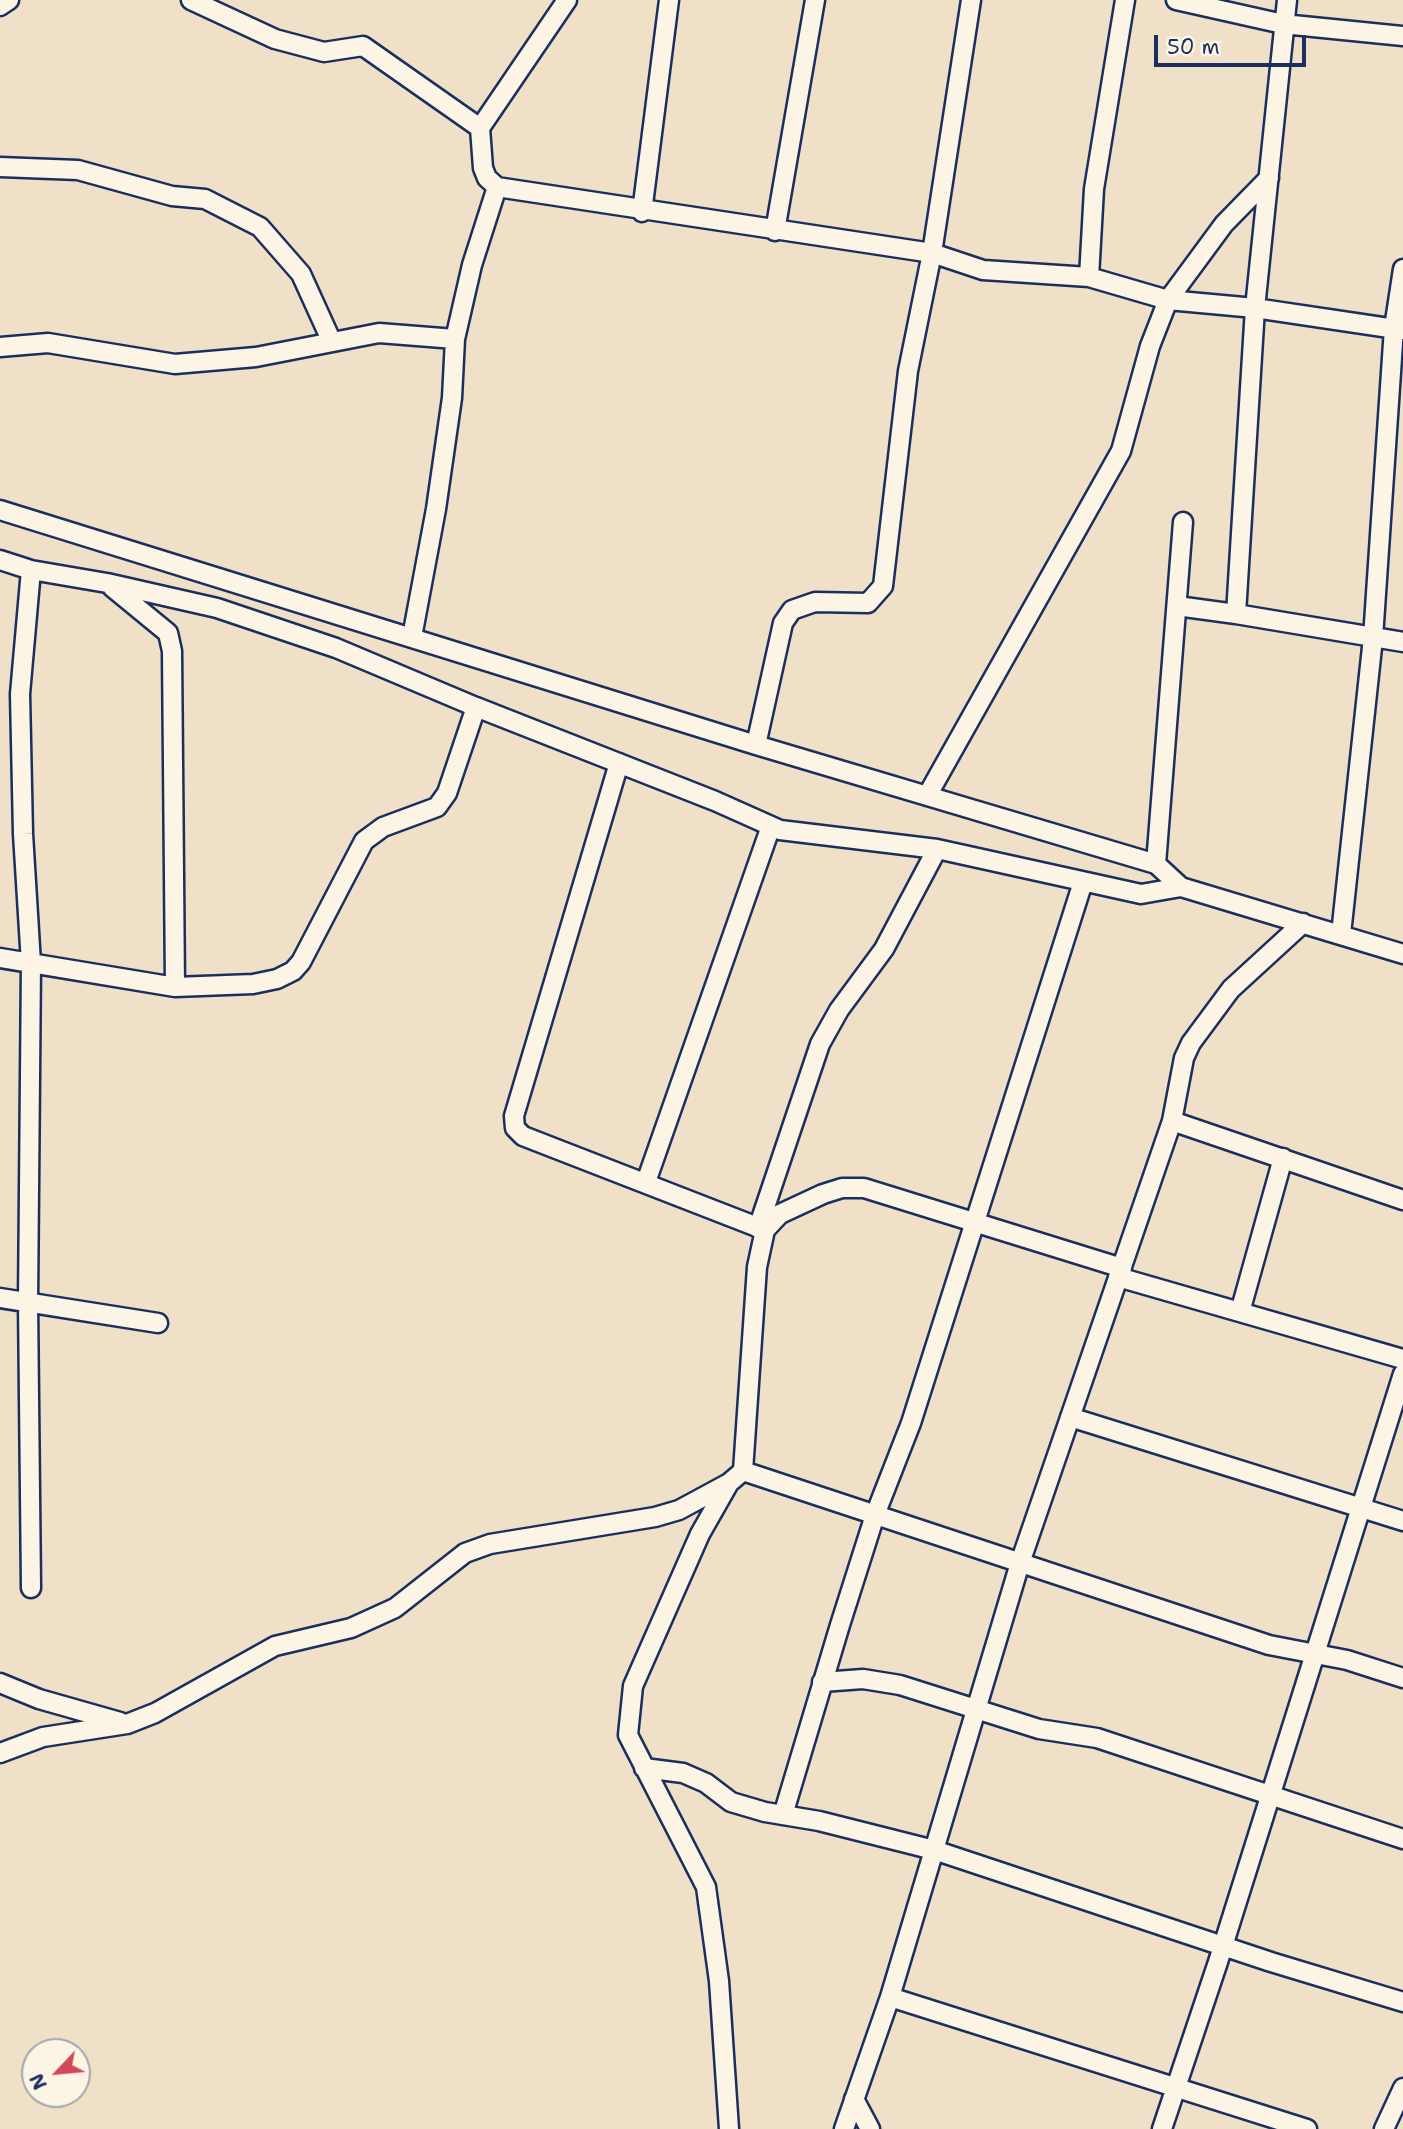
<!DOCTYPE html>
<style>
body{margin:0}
#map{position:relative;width:1403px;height:2129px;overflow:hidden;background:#f0e0c8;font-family:"Shantell Sans",sans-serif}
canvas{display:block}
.north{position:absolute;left:21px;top:2038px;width:70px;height:70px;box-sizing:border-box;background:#fcf5e5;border:2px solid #a2a6af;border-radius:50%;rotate:244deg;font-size:19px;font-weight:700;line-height:28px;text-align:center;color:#1b2f5e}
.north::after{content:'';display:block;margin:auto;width:24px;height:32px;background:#d1495b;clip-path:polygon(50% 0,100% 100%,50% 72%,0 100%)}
.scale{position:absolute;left:1154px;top:35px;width:152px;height:32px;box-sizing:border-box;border:4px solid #1b2f5e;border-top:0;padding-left:9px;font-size:21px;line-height:24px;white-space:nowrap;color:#1b2f5e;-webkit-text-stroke:5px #fcf5e5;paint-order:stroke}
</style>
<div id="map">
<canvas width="1403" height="2129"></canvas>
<div class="north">N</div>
<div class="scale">50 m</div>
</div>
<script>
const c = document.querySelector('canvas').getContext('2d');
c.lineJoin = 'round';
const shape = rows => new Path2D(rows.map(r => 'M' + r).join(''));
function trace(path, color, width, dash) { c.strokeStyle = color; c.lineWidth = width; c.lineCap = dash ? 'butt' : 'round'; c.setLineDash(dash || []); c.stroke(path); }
const street = shape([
 [191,0,275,39,324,52,363,46,480,128],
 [567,0,480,128,483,168,487,178,497,187,932,253,983,270,1089,277,1168,300,1255,308,1403,330],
 [1176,0,1283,24,1403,36],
 [1287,0,1255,308,1236,614,1403,642],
 [0,6,9,0],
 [0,167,78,170,172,196,205,199,260,227,301,274,331,340],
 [642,212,669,0],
 [775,231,815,0],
 [1089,277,1094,189,1125,0],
 [0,347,48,343,175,364,256,357,379,333,455,339],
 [0,510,756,745,1156,864,1181,887,1403,954],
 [0,560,31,570,107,583,217,608,336,648,476,707,715,801,780,830,937,849,1141,894,1181,887],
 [112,587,168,633,172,651,175,987],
 [1177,606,1236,614],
 [412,637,436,509,452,398,455,339,472,265,497,187],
 [756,745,783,623,792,610,815,602,868,603,883,586,908,371,932,253,971,0],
 [619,763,514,1116,515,1128,523,1136,765,1230],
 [927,796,1121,451,1150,346,1168,300,1224,224,1269,178],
 [1156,864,1183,522],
 [1341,934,1373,638,1394,328,1403,269],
 [0,958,175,987,253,984,277,979,293,971,301,962,364,841,383,827,437,807,447,793,476,707],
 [1172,1121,1403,1200],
 [646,1182,771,826],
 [758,1228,820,1044,839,1010,884,949,937,849],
 [1118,1277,1403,1359],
 [0,1298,158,1323],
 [1240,1312,1283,1158],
 [1070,1417,1403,1521],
 [743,1471,1269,1645,1347,1660,1403,1678],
 [729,1483,700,1534,633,1686,628,1735,706,1887,719,1981,729,2129],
 [31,1588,28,1302,31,963,23,834,20,694,31,570],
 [822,1682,863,1679,900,1685,1039,1729,1097,1738,1403,1839],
 [0,1683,39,1699,120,1722],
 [0,1753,43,1737,127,1724,155,1713,275,1646,351,1628,395,1608,465,1553,490,1544,655,1517,679,1510,729,1483,743,1471,757,1267,765,1230,780,1214,823,1194,842,1188,864,1188,1122,1268],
 [644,1768,683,1773,706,1783,731,1802,765,1812,819,1821,934,1850,1271,1962,1403,2002],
 [783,1815,840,1625,875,1515,911,1423,1083,882],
 [890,1997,1307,2129],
 [854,2099,870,2129],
 [844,2129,890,1997,1020,1563,1172,1121,1184,1058,1191,1043,1231,989,1303,923],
 [1162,2129,1218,1962,1403,1374],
 [1384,2129,1403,2088]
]);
trace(street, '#1b2f5e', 23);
trace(street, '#fcf5e5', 18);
</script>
